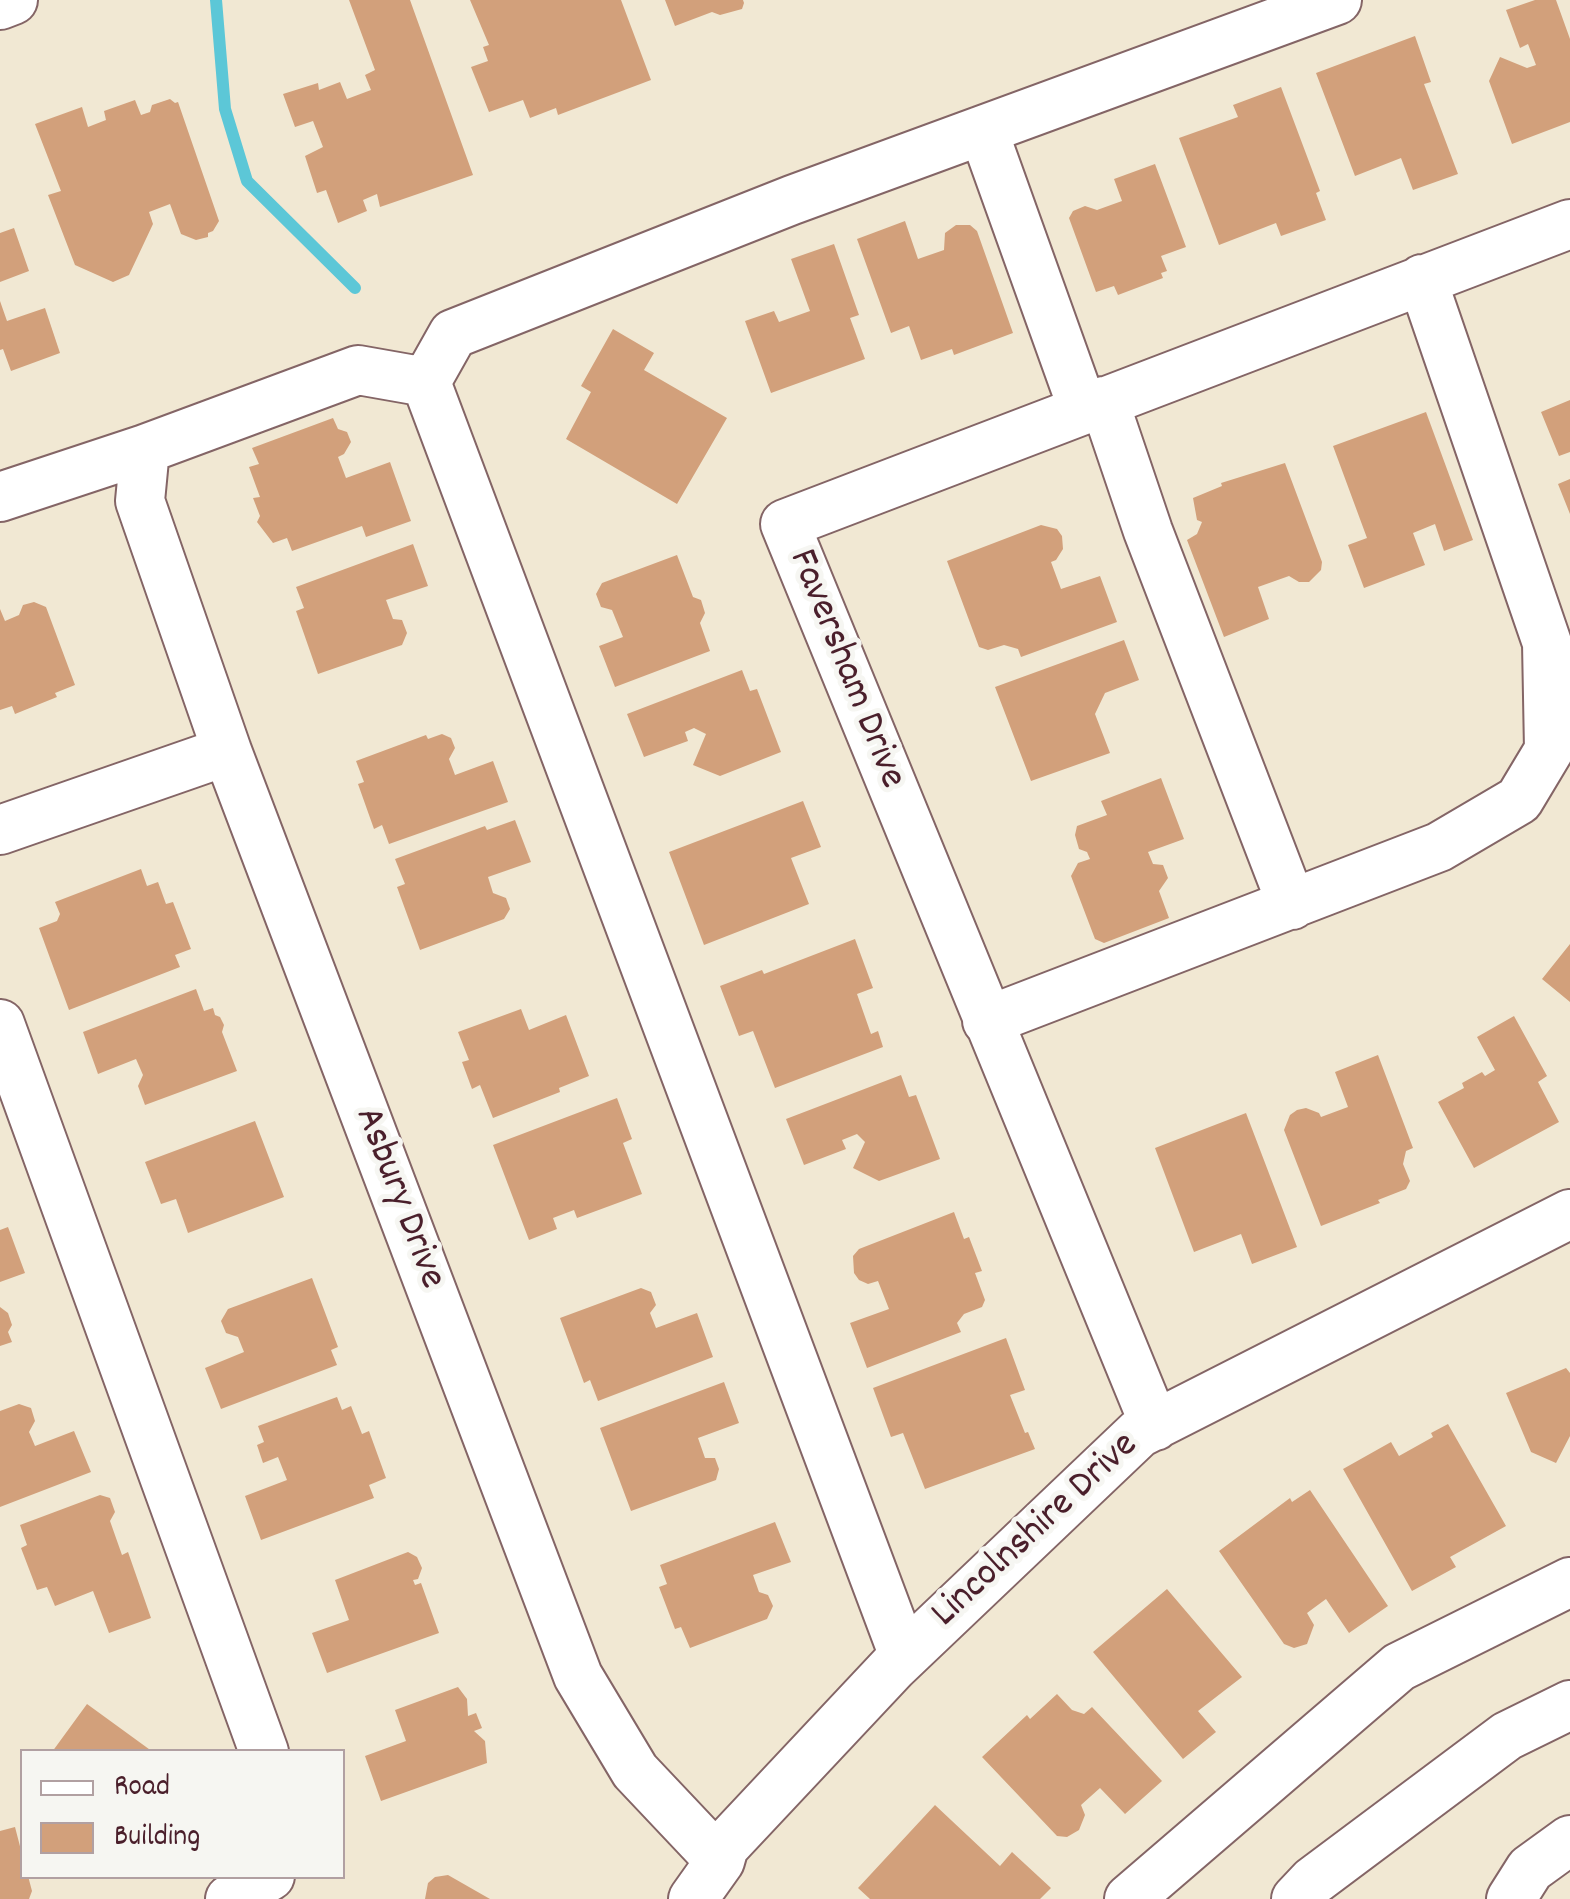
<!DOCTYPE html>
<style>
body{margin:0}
#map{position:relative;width:1570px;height:1899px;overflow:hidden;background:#f1e8d3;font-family:Dekko,sans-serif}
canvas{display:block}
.legend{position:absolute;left:20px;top:1749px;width:325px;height:130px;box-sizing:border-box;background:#f6f6f2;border:2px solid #b1a0a2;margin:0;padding:12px 18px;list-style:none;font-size:30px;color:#4a1f2b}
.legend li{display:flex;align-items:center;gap:20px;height:50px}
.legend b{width:50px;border:2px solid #b1a0a2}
</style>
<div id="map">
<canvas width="1570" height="1899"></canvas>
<ul class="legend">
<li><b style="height:12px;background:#fff"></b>Road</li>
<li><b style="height:28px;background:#d2a07b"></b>Building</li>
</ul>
</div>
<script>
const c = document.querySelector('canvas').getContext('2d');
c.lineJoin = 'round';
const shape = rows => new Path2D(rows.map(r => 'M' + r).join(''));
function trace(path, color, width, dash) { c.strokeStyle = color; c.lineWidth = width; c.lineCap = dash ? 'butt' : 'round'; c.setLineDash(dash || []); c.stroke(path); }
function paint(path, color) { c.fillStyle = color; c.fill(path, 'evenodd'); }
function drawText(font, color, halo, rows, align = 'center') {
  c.font = font + ' Dekko,sans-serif'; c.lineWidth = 10; c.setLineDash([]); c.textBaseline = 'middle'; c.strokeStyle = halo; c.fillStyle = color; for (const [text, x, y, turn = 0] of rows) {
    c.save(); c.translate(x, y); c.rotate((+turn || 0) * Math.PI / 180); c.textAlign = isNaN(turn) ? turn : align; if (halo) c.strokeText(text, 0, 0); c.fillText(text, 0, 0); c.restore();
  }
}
const stream = shape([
 [216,0,225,109,247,181,355,288]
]);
const building = shape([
 [349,0,410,0,473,175,380,207,377,194,363,200,367,211,338,223,326,190,317,193,305,156,323,147,313,121,295,127,283,94,318,83,319,90,340,82,347,99,371,90,365,75,375,70],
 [470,0,621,0,651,80,558,115,556,108,530,118,523,100,489,112,471,67,488,61,483,47,489,45],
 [665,0,743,0,744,3,742,9,720,15,712,12,675,26],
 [1535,0,1556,0,1570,39,1570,122,1512,144,1489,81,1500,57,1527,68,1536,65,1528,44,1520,48,1506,10],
 [1415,36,1431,82,1424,84,1458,174,1413,190,1401,158,1355,176,1316,73],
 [1281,87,1320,191,1316,193,1326,220,1281,236,1276,223,1219,245,1179,138,1238,117,1233,105],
 [170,99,175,103,178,102,219,221,213,231,208,233,208,237,196,240,181,234,170,204,149,212,153,224,129,275,113,282,75,265,48,195,61,191,35,124,82,107,88,127,106,120,104,111,135,100,141,115,150,112,152,105],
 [1155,164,1186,247,1161,256,1167,271,1161,273,1163,278,1118,295,1114,286,1096,292,1069,218,1073,211,1085,206,1097,210,1122,201,1114,179],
 [905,221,918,259,944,250,945,233,956,225,970,225,977,231,1013,333,954,355,952,349,921,360,909,326,891,333,857,239],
 [14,228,29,271,0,282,0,233],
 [834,244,859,315,850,318,865,359,771,393,745,321,774,311,779,322,810,311,791,259],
 [0,301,7,321,45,308,60,353,11,371,3,349,0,350],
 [613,329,654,353,644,370,727,418,677,504,566,439,591,392,581,386],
 [1570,400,1570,452,1559,456,1541,412],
 [1426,412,1473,540,1444,551,1435,524,1413,533,1425,565,1364,588,1348,545,1367,538,1333,446],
 [333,418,338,429,347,432,351,442,344,454,338,457,346,478,390,462,411,521,366,537,362,526,292,551,287,538,273,543,257,522,260,516,253,498,260,497,249,467,259,464,252,448],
 [1285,463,1322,562,1321,570,1309,582,1299,582,1289,576,1258,587,1269,619,1224,637,1187,540,1197,534,1202,522,1197,520,1193,498,1222,486,1221,483],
 [1570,479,1570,514,1558,484],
 [1041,525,1057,529,1062,536,1063,549,1056,560,1051,562,1061,589,1100,576,1117,622,1021,657,1018,649,1004,645,988,650,979,647,947,561],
 [413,544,428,586,386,600,393,619,402,620,407,633,402,645,318,674,296,611,304,608,296,587],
 [677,555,693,597,701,600,705,613,700,623,710,651,615,687,599,646,623,637,612,610,601,607,596,594,602,583],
 [34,602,46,607,75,685,55,693,57,697,15,714,12,706,0,710,0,609,5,621,19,615,23,605],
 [1124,640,1139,680,1105,693,1095,714,1110,753,1031,781,995,687],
 [742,670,750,691,757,689,781,752,720,776,693,765,706,734,694,728,685,732,688,741,644,757,627,714],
 [442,734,451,738,455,748,449,759,455,775,493,761,508,802,389,844,382,825,374,829,358,784,364,782,356,761,426,735,428,739],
 [1161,778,1184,839,1148,852,1153,864,1163,865,1168,878,1159,891,1169,918,1104,943,1095,939,1071,876,1078,863,1090,859,1087,852,1079,849,1075,835,1077,826,1107,815,1101,801],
 [803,801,821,847,791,858,809,904,704,945,669,852],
 [515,820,531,862,488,877,493,893,506,898,510,909,504,919,420,950,397,887,405,884,395,859,485,826,487,830],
 [141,869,147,886,158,882,166,904,173,902,191,949,175,955,180,967,69,1010,39,928,57,921,60,914,55,902],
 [855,939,873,988,857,994,871,1034,878,1031,883,1047,775,1088,753,1031,739,1036,720,986,762,970,764,974],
 [1570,944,1570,1002,1542,979],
 [196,989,204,1011,213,1008,215,1015,220,1017,224,1025,222,1032,237,1071,145,1105,138,1086,143,1075,136,1059,98,1074,83,1032],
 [521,1009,529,1030,566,1015,589,1076,559,1088,560,1092,493,1118,480,1085,472,1089,462,1062,469,1060,458,1032],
 [1514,1016,1547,1076,1538,1082,1559,1122,1474,1168,1438,1102,1464,1088,1462,1083,1482,1072,1485,1076,1495,1070,1477,1037],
 [1378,1055,1413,1148,1406,1151,1403,1164,1410,1181,1406,1189,1378,1200,1380,1203,1321,1226,1284,1130,1290,1115,1297,1110,1306,1108,1319,1113,1321,1117,1348,1107,1335,1072],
 [901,1075,909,1097,916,1095,940,1159,879,1181,853,1168,865,1142,857,1134,842,1140,846,1149,804,1165,786,1119],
 [617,1098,632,1139,623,1143,642,1194,577,1218,574,1210,553,1218,557,1229,529,1240,493,1145],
 [1246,1113,1297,1247,1252,1264,1241,1234,1194,1252,1155,1148],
 [255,1121,284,1197,188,1233,176,1199,161,1204,145,1162],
 [954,1212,964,1239,969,1237,982,1271,975,1273,985,1300,982,1307,964,1314,957,1323,961,1332,867,1368,850,1323,889,1309,878,1281,868,1284,859,1280,854,1273,853,1256,859,1249],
 [8,1227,25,1273,0,1282,0,1230],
 [312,1278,338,1347,331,1350,337,1365,221,1409,205,1368,244,1352,238,1337,226,1333,221,1321,228,1309],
 [641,1288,651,1292,656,1305,650,1313,656,1328,697,1313,713,1357,598,1401,590,1380,584,1383,560,1318],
 [0,1307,8,1313,12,1325,8,1332,12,1342,0,1346],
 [1006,1338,1025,1390,1010,1395,1025,1433,1028,1432,1035,1449,925,1489,903,1433,891,1437,873,1388],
 [1566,1368,1570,1373,1570,1436,1556,1463,1531,1452,1506,1393],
 [724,1382,739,1423,698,1438,705,1458,715,1458,719,1469,716,1480,631,1511,600,1428],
 [337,1397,342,1410,351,1406,362,1434,369,1431,386,1478,369,1485,374,1498,261,1540,245,1496,287,1480,278,1457,263,1463,257,1445,264,1442,258,1426],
 [19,1404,31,1408,35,1421,29,1432,35,1446,74,1431,91,1472,0,1507,0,1411],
 [1448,1424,1506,1526,1450,1557,1456,1567,1412,1591,1343,1469,1391,1442,1399,1456,1433,1437,1431,1433],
 [1310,1490,1388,1606,1349,1633,1326,1599,1307,1613,1314,1625,1307,1644,1294,1648,1284,1644,1219,1551,1290,1498,1292,1502],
 [100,1495,110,1498,115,1512,110,1521,122,1555,128,1552,151,1618,109,1633,93,1591,55,1606,47,1587,37,1590,21,1548,27,1545,20,1525],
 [775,1522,791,1562,753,1575,759,1592,768,1595,773,1606,767,1619,690,1648,681,1627,675,1629,659,1587,667,1584,660,1565],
 [408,1552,417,1557,422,1568,418,1579,413,1580,415,1585,421,1583,439,1633,327,1673,312,1633,349,1620,335,1580],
 [1167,1589,1242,1677,1198,1711,1216,1732,1183,1759,1093,1652],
 [458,1687,467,1699,468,1716,476,1713,482,1728,474,1731,485,1741,487,1763,381,1801,365,1756,406,1741,395,1710],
 [1057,1694,1072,1710,1084,1714,1092,1707,1162,1781,1125,1814,1100,1788,1081,1805,1085,1815,1079,1830,1067,1837,1057,1836,982,1757,1027,1715,1030,1719],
 [87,1704,153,1752,52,1752],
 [935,1805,1000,1866,1012,1852,1051,1888,1040,1899,870,1899,858,1888],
 [15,1827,22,1854,22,1876,28,1876,32,1891,29,1899,0,1899,0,1831],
 [448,1875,490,1899,425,1899,428,1883,435,1877]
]);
const minor = shape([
 [0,5,13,0],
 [983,130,1083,409],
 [426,382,453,334,792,200,1337,0],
 [1104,401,1148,531,1292,905],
 [0,497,145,449],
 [0,830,227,751],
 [987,1021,1439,847,1519,800,1549,750,1547,643,1422,279],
 [0,1024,264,1752],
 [1155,1426,785,524,1570,224],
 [720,1861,635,1771,578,1676,227,751,140,501,145,449,358,370,426,382,904,1656],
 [230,1899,270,1876],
 [693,1899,720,1861,724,1847,893,1667,1139,1433,1570,1214],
 [1129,1899,1399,1667,1570,1582],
 [1296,1899,1313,1881,1507,1736,1570,1705],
 [1511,1899,1530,1869,1570,1840]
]);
const streetNames = [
 ["Faversham Drive",844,670,68],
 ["Asbury Drive",397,1199,69],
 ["Lincolnshire Drive",1037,1532,-43]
];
trace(stream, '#5cc7d7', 12);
paint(building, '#d2a07b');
trace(minor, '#846566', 52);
trace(minor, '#fff', 48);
drawText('40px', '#4a1f2b', '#f6f6f2', streetNames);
</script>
